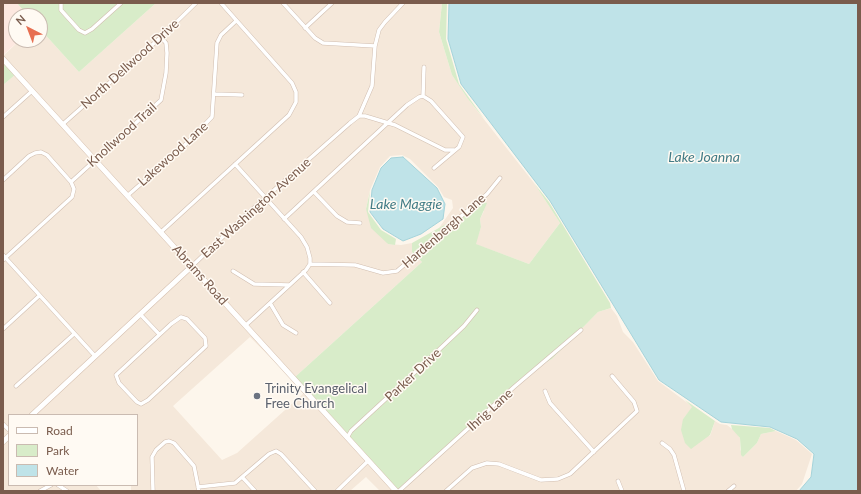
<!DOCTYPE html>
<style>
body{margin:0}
#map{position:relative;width:861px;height:494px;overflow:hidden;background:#fdf6ec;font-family:Lato,sans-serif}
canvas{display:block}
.frame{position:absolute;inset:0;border:4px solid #7a5c4d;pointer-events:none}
.legend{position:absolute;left:8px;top:414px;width:130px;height:72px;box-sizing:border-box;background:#fffaf3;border:1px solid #cabbb1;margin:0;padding:5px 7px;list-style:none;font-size:12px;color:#7a5c4d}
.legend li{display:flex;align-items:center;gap:8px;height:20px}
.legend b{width:20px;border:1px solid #cabbb1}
.north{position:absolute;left:8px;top:8px;width:40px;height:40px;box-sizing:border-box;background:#fffaf3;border:1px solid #cabbb1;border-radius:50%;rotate:318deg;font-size:11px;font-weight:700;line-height:16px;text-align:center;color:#7a5c4d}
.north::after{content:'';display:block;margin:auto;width:14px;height:18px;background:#e76f51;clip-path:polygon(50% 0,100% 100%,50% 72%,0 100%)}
</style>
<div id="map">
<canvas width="861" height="494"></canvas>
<div class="frame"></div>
<ul class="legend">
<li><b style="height:5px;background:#fff"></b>Road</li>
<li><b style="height:11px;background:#d8ecc9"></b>Park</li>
<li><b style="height:11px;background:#bfe3e8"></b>Water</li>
</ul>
<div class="north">N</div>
</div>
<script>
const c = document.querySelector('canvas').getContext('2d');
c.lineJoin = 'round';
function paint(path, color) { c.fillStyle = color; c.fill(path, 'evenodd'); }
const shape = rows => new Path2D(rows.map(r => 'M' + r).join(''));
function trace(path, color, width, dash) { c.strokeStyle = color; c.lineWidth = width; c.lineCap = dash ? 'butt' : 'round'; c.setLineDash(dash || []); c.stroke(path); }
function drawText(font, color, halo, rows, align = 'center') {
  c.font = font + ' Lato,sans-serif'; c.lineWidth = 3; c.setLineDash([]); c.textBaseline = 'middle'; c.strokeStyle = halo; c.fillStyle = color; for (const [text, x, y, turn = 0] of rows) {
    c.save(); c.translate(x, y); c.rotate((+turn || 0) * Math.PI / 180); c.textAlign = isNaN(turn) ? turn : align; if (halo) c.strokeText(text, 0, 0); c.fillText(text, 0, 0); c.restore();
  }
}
const residential = shape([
 [156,3,442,3,439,32,452,75,468,99,534,183,560,223,529,264,475,244,481,227,480,219,484,211,439,228,453,208,452,200,444,197,438,187,410,159,402,155,390,156,380,167,370,190,366,209,388,244,401,245,412,243,412,252,422,262,295,377,3,56,20,40,40,40,40,29,79,72],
 [15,75,189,266,28,415,9,415,9,433,3,439,3,85],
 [192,269,291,378,250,337,173,406,222,460,237,453,304,393,393,491,380,491,366,477,350,491,131,491,131,485,137,485,137,415,35,415],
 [611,308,617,316,623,332,633,342,658,381,693,407,683,419,710,436,715,421,720,424,727,425,736,432,740,438,740,449,743,457,757,443,761,434,776,431,796,440,812,454,802,484,796,491,400,491,530,371,552,359,598,312],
 [9,439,9,485,96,485,101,491,3,491,3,445]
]);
const commercial = shape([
 [3,3,17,3,28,16,16,16,16,40,20,40,3,55]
]);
const green = shape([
 [17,3,156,3,79,72,40,29,40,16,28,16],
 [442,3,447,3,446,39,459,84,485,120,468,99,452,75,439,32],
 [3,62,15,75,3,85],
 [534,183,549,202,610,303,611,308,598,312,552,359,530,371,398,491,295,377,422,262,412,252,412,243,446,224,456,221,476,201,487,203,480,219,481,227,476,244,529,264,560,223],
 [370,191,368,212,381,230,396,239,395,245,388,244,371,228,366,209],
 [685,400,715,421,710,435,691,449,685,443,681,430,683,419,692,407],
 [731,425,770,428,776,431,761,434,757,443,743,457,741,455,740,438,732,429]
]);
const water = shape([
 [449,3,858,3,858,491,799,491,811,477,814,454,797,439,770,427,721,422,659,380,550,201,461,84,448,39,449,3],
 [403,157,437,188,445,204,443,219,421,234,403,241,383,229,370,212,372,190,381,168,391,158,403,157]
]);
const street = shape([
 [61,3,61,10,79,30,85,33,92,29,121,3],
 [283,3,315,38,323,43,375,46],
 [305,28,332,3],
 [215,94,242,95],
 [423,96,431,101,463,137,459,147,434,168],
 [423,96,424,67],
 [359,116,372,86,375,46,379,30,385,22,403,3],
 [3,117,32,91],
 [63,124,161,37,196,3],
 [235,164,301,237,307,247,310,258,310,264,306,270,246,325],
 [3,180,29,156,35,153,41,152,47,155,71,182,74,189,72,197,3,260],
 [71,182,161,100,166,73,167,53,166,43,161,37],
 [314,192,337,216,347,222,360,223],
 [127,196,182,148,212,117,217,43,221,35,236,21],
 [284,219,407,105,419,97,423,96],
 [161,232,289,115,296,102,296,92,292,83,221,3],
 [3,255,95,356],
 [310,264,355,265,383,273,397,271,487,194,500,178],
 [192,266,248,213,350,123,359,116,365,116,395,125,445,150,454,150],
 [233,271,254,284,289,285],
 [303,272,330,303],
 [270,303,283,325,296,333],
 [140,314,159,334],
 [181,317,187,319,205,338,206,346,148,400,141,404,137,402,119,383,116,375,171,324,181,317],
 [3,329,39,296],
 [16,386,74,334],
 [545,391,550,403,594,452],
 [3,424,9,430],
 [347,438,351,431,427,361,464,326,477,310],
 [662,443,670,449,674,455,684,491],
 [243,478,255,491],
 [618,481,622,491],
 [58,485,67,491],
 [198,487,235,483,269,454,276,451,281,454,315,491],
 [40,491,51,485],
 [153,491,152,457,156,450,165,442,169,441,174,443,194,466,199,491],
 [337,491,368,461],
 [399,491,514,387,581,330],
 [446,491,472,468,487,463,499,464,541,480,558,479,570,474,637,411,634,402,612,376],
 [728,491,734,486]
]);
const secondary = shape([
 [3,59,396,491],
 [32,415,192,266],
 [3,442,9,436]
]);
const markers = [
 [257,396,4,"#6b7280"]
];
const streetNames = [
 ["North Dellwood Drive",130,64,-42],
 ["Knollwood Trail",122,135,-42],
 ["Lakewood Lane",173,154,-42],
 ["East Washington Avenue",256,208,-42],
 ["Hardenbergh Lane",444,231,-41],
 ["Abrams Road",200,275,48],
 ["Parker Drive",413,375,-43],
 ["Ihrig Lane",490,410,-42]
];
const worshipNames = [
 ["Trinity Evangelical",265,389],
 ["Free Church",265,404]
];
const waterNames = [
 ["Lake Joanna",704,157],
 ["Lake Maggie",406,204]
];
paint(residential, '#f5e8da');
paint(commercial, '#fde8e0');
paint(green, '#d8ecc9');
paint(water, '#bfe3e8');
trace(water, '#a5d3da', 1);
trace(street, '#d1beb0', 4.5);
trace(secondary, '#d6c0b0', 6);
trace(street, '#fff', 3.5);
trace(secondary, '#fff', 5);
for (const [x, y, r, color] of markers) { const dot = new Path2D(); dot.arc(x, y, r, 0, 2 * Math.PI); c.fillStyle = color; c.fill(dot); trace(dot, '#fffaf3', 1.5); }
drawText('13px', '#7a5c4d', '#fffaf3', streetNames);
drawText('13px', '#5b616d', '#fffaf3', worshipNames, 'left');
drawText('italic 14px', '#437c86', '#fffaf3', waterNames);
</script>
